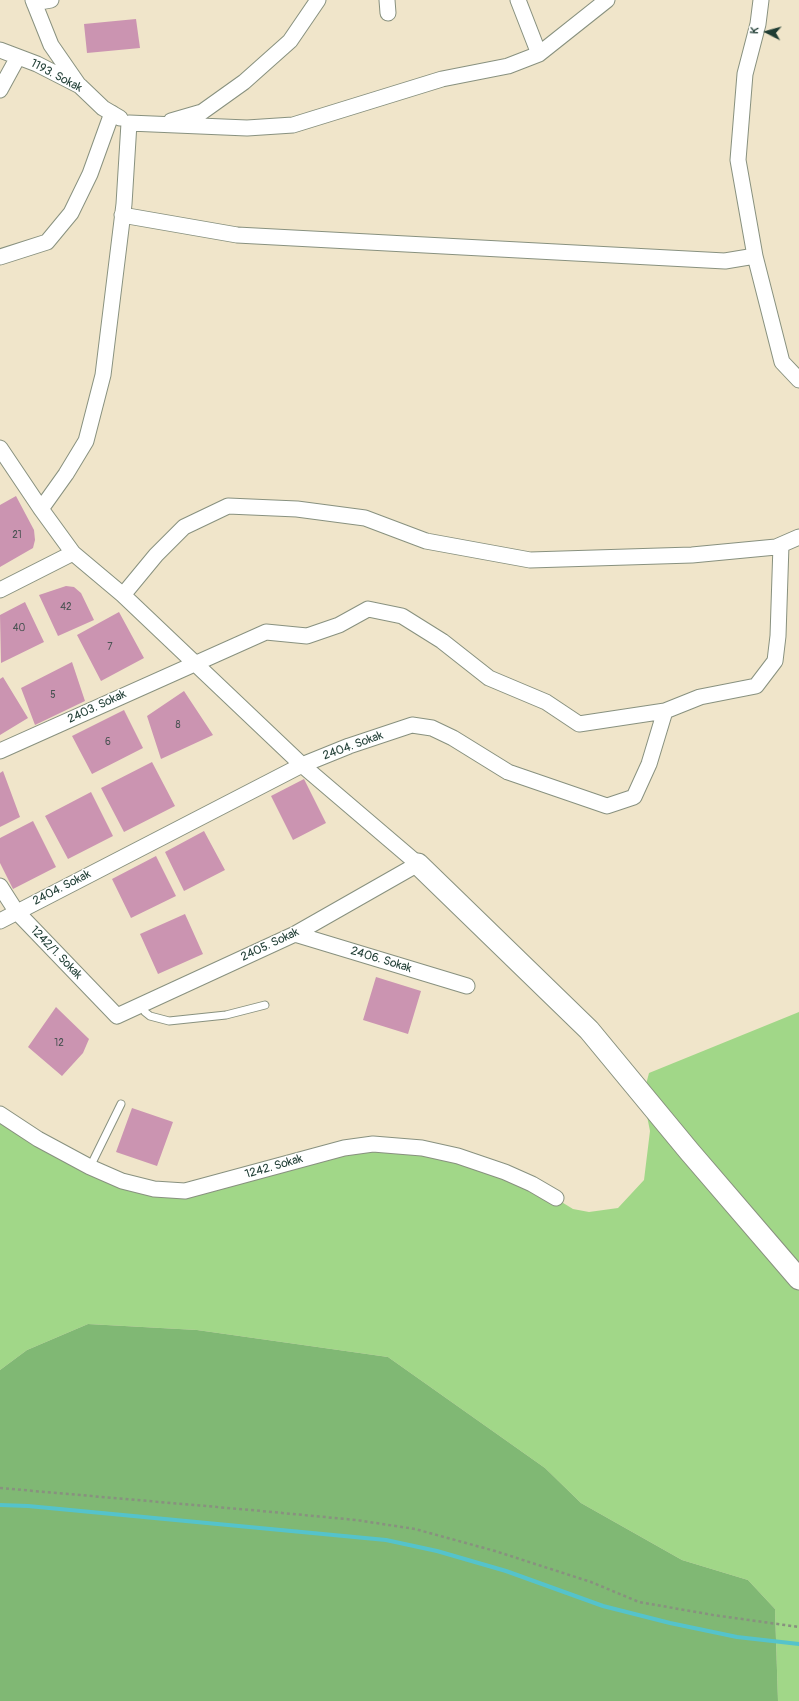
<!DOCTYPE html>
<style>
body{margin:0}
#map{position:relative;width:799px;height:1701px;overflow:hidden;background:#f0e5ca;font-family:Pangolin,sans-serif}
canvas{display:block}
.north{position:absolute;left:747px;top:12px;width:40px;height:40px;-webkit-text-stroke:3px #fff;paint-order:stroke;rotate:276deg;font-size:11px;font-weight:700;line-height:16px;text-align:center;color:#1f3d34}
.north::after{content:'';display:block;margin:auto;width:14px;height:18px;background:#1f3d34;clip-path:polygon(50% 0,100% 100%,50% 72%,0 100%)}
</style>
<div id="map">
<canvas width="799" height="1701"></canvas>
<div class="north">K</div>
</div>
<script>
const c = document.querySelector('canvas').getContext('2d');
c.lineJoin = 'round';
function paint(path, color) { c.fillStyle = color; c.fill(path, 'evenodd'); }
const shape = rows => new Path2D(rows.map(r => 'M' + r).join(''));
function trace(path, color, width, dash) { c.strokeStyle = color; c.lineWidth = width; c.lineCap = dash ? 'butt' : 'round'; c.setLineDash(dash || []); c.stroke(path); }
function drawText(font, color, halo, rows, align = 'center') {
  c.font = font + ' Pangolin,sans-serif'; c.lineWidth = 3; c.setLineDash([]); c.textBaseline = 'middle'; c.strokeStyle = halo; c.fillStyle = color; for (const [text, x, y, turn = 0] of rows) {
    c.save(); c.translate(x, y); c.rotate((+turn || 0) * Math.PI / 180); c.textAlign = isNaN(turn) ? turn : align; if (halo) c.strokeText(text, 0, 0); c.fillText(text, 0, 0); c.restore();
  }
}
const green = shape([
 [799,1012,799,1701,778,1701,775,1609,748,1580,682,1560,581,1503,545,1468,388,1357,197,1330,88,1324,27,1350,0,1370,0,1114,90,1167,185,1191,344,1148,422,1148,532,1184,573,1209,589,1212,618,1208,644,1180,650,1131,643,1096,649,1073]
]);
const forest = shape([
 [88,1324,197,1330,388,1357,545,1468,581,1503,682,1560,748,1580,775,1609,778,1701,0,1701,0,1370,27,1350]
]);
const stream = shape([
 [0,1505,28,1506,386,1540,437,1551,506,1571,603,1606,670,1623,737,1637,799,1644]
]);
const building = shape([
 [136,19,140,48,87,53,84,24],
 [16,496,34,530,35,540,33,548,0,567,0,505],
 [66,586,74,587,81,593,94,620,58,636,39,595],
 [25,602,44,642,1,663,0,615],
 [119,612,144,658,101,681,77,635],
 [72,662,85,701,35,725,21,688],
 [3,677,28,718,0,735,0,679],
 [184,691,213,735,161,759,147,716],
 [124,710,143,748,92,774,72,736],
 [152,762,175,806,124,832,101,788],
 [3,771,20,817,0,827,0,773],
 [304,779,326,823,293,840,271,796],
 [91,792,113,836,68,859,45,816],
 [33,821,56,867,13,889,0,863,0,838],
 [204,831,225,870,184,891,165,852],
 [156,856,176,896,131,918,112,879],
 [185,914,203,954,158,974,140,934],
 [376,977,421,991,408,1034,363,1020],
 [56,1007,89,1039,83,1053,62,1076,28,1047],
 [132,1108,173,1122,157,1166,116,1152]
]);
const path = shape([
 [0,1488,251,1510,356,1520,415,1529,495,1551,591,1582,639,1602,713,1615,799,1627]
]);
const lane = shape([
 [140,1003,145,1012,150,1016,169,1021,226,1015,265,1005],
 [90,1167,121,1104]
]);
const street = shape([
 [33,0,51,45,78,84],
 [387,0,388,13],
 [518,0,539,54],
 [761,0,758,24,745,74,738,160,755,256,782,362,799,380],
 [34,3,51,0],
 [0,50,37,64,80,86,103,108,120,118],
 [0,90,18,57],
 [171,121,202,112,244,82,290,41,318,0],
 [122,215,237,235,725,261,755,256],
 [0,257,47,242,71,213,90,174,112,113],
 [0,448,41,509,73,553,123,595,302,765,418,864,295,934,117,1016,16,911,0,886],
 [41,509,66,474,86,441,103,375,124,204,129,123,247,128,293,125,442,79,508,66,539,54,607,0],
 [0,590,73,553],
 [123,595,156,555,184,527,228,506,297,509,365,518,426,541,530,560,692,555,776,547,799,537],
 [0,751,266,632,307,636,339,625,368,609,402,616,442,641,489,678,546,702,579,724,665,711,700,697,756,686,775,661,778,636,781,545],
 [0,921,302,765,349,746,412,725,432,728,453,738,508,772,607,806,634,797,649,764,665,711],
 [295,934,467,986],
 [0,1114,38,1139,90,1167,122,1181,154,1189,185,1191,344,1148,373,1144,422,1148,458,1156,505,1172,532,1184,556,1198]
]);
const secondary = shape([
 [418,864,589,1030,689,1151,799,1279]
]);
const numberNames = [
 ["21",17,535],
 ["42",66,607],
 ["40",19,628],
 ["7",110,647],
 ["5",53,695],
 ["8",178,725],
 ["6",108,742],
 ["12",59,1043]
];
const streetNames = [
 ["1193. Sokak",56,76,28],
 ["2403. Sokak",97,707,-25],
 ["2404. Sokak",353,746,-20],
 ["2404. Sokak",62,888,-27],
 ["2405. Sokak",270,945,-25],
 ["1242/1. Sokak",56,953,46],
 ["2406. Sokak",381,960,17],
 ["1242. Sokak",274,1167,-16]
];
paint(green, '#a1d788');
paint(forest, '#80b874');
trace(stream, '#55c3cb', 4);
paint(building, '#cb94b1');
trace(lane, '#88917f', 9);
trace(street, '#88917f', 17);
trace(secondary, '#88917f', 23);
trace(path, '#88917f', 2.5, [3, 3]);
trace(lane, '#fff', 7);
trace(street, '#fff', 15);
trace(secondary, '#fff', 21);
drawText('10px', '#4a5353', null, numberNames);
drawText('12px', '#1f3d34', '#fff', streetNames);
</script>
